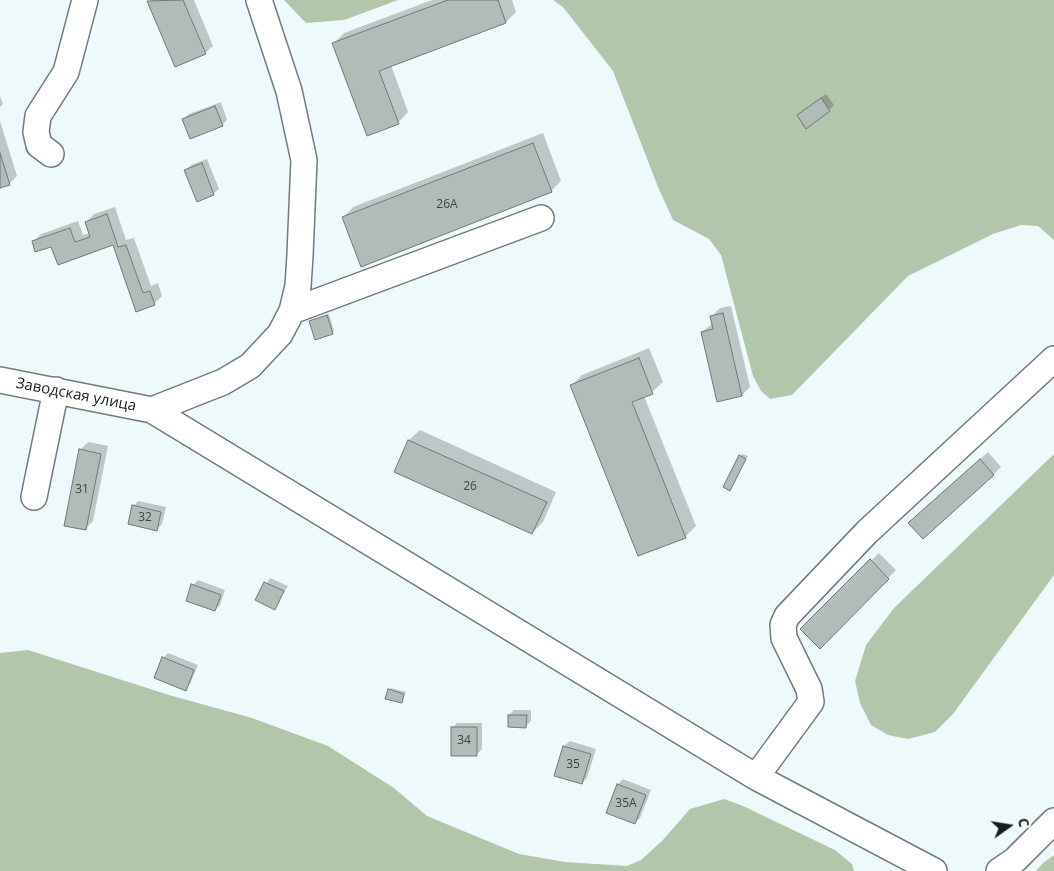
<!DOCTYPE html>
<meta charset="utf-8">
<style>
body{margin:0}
#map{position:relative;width:1054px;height:871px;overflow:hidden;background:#edf9fb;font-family:"Open Sans",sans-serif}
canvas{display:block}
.north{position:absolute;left:984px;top:801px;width:50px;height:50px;-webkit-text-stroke:4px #fff;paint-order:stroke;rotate:77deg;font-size:14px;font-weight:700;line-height:20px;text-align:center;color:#181c1c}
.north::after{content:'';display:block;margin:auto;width:18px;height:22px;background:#181c1c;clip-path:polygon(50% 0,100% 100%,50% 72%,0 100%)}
</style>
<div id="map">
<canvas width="1054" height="871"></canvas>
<div class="north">С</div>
</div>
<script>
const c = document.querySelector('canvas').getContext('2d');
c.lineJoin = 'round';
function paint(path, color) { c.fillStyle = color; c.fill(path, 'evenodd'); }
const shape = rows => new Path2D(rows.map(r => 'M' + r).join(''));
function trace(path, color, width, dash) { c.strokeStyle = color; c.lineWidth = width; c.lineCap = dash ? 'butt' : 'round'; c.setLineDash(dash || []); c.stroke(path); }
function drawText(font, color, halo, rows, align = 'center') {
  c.font = font + ' "Open Sans",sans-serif'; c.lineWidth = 4; c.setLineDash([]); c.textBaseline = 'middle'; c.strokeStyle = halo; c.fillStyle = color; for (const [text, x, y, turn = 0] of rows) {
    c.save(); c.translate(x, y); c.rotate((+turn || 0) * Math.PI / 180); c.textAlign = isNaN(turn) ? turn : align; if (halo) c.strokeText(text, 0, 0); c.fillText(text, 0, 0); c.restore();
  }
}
const forest = shape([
 [284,0,398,0,344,20,306,23],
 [553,0,1054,0,1054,240,1038,226,1021,225,993,234,908,276,792,395,770,399,761,391,753,376,721,255,709,239,673,220,658,187,613,71,563,7],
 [1054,454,1054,575,953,714,935,732,908,739,888,735,871,725,860,703,855,681,866,645,894,608],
 [28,650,169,695,252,718,328,746,394,788,427,816,519,854,565,862,627,866,641,860,662,841,690,809,724,799,743,806,835,850,852,864,854,871,0,871,0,653],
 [1054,855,1054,871,1036,871,1043,863]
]);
const shadow = shape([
 [150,0,194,0,213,46,205,53,176,66],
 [432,0,512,0,516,12,506,22,391,65,408,112,398,123,334,43,344,33],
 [826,94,834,105,829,110,804,111],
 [0,96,3,104,0,107],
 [221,102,227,120,222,125,184,119,189,114],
 [0,121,17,176,9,184,0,187],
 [543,133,561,181,551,191,343,218,353,207],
 [207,159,219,189,213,194,186,170,191,165],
 [115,207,126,240,134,238,151,286,158,283,162,296,154,304,137,310,114,244,52,245,33,242,41,234,78,221,83,235,90,233,86,222,94,214],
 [731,306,750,387,742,395,718,400,702,332,713,323,712,316,720,308],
 [329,314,334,331,332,333,310,321],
 [649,348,663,382,652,392,644,396,696,526,685,537,572,385,582,375],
 [420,430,556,492,543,522,532,533,396,471,409,440],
 [88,442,108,446,93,521,85,529,80,450],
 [988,452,1001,467,993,475,917,515],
 [742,454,748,456,730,489,740,456],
 [138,501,166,507,162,524,157,529,133,506],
 [879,553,896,570,820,647,802,629],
 [270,578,288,586,274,609,257,600],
 [198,580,225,590,220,605,215,610,193,585],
 [168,653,198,665,190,684,185,689,163,658],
 [391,688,406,692,402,702,389,690],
 [514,710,531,710,531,721,526,726,509,715],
 [457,723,482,723,482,749,477,754,452,728],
 [570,741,596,749,587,778,582,783,556,775,564,746],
 [623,779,651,790,640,818,635,823,608,812,618,784]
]);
const building = shape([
 [183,0,206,54,175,67,147,1,183,0],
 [448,0,498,0,506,23,379,71,399,124,367,136,332,43,448,0],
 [821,98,830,111,806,129,797,115,821,98],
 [215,106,223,126,190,139,182,119,215,106],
 [533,143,552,192,361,267,342,217,533,143],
 [0,153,10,185,0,188,0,153],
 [202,163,214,195,197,202,184,170,202,163],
 [107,214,118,247,126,245,143,293,150,291,155,305,136,312,113,245,58,265,51,247,35,252,32,241,70,228,75,242,90,237,85,222,107,214],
 [723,313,742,396,717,402,701,332,713,329,710,316,723,313],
 [327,315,333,334,315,340,309,321,327,315],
 [639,358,653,394,632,402,686,538,638,556,570,385,639,358],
 [408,440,547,502,532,534,394,472,408,440],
 [79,449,101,454,86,530,64,526,79,449],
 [739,455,746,459,730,491,723,487,739,455],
 [980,459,994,475,923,539,908,523,980,459],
 [132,505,161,512,157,531,128,524,132,505],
 [870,559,889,579,820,649,800,629,870,559],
 [264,582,284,591,275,610,255,600,264,582],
 [191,584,221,595,215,611,186,601,191,584],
 [162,657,194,670,186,691,154,678,162,657],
 [388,689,404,694,402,703,385,699,388,689],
 [508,715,527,715,526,728,508,727,508,715],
 [451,727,477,727,477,756,451,756,451,727],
 [563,746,591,754,582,784,554,776,563,746],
 [617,784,646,795,635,824,606,813,617,784]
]);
const minor = shape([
 [51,154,39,145,36,132,38,116,66,72,85,0],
 [292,311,541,218],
 [0,380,152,410,756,777,934,871],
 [152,410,223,382,250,366,280,334,292,311,298,286,300,255,304,160,289,91,259,0],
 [34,497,56,390],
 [756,777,811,702,809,689,784,638,783,625,787,616,867,532,1054,359],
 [999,871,1015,860,1054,821]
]);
const numberNames = [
 ["26А",447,205],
 ["26",470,487],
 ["31",82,490],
 ["32",145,518],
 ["34",464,741],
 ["35",573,765],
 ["35А",626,804]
];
const streetNames = [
 ["Заводская улица",76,395,11]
];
paint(forest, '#b2c6ac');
paint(shadow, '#0003');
paint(building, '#b1bbb7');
trace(building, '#6f7976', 1);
trace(minor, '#717b7d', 28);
trace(minor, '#fff', 25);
drawText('12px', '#3e4443', null, numberNames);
drawText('15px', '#181c1c', '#fff', streetNames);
</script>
